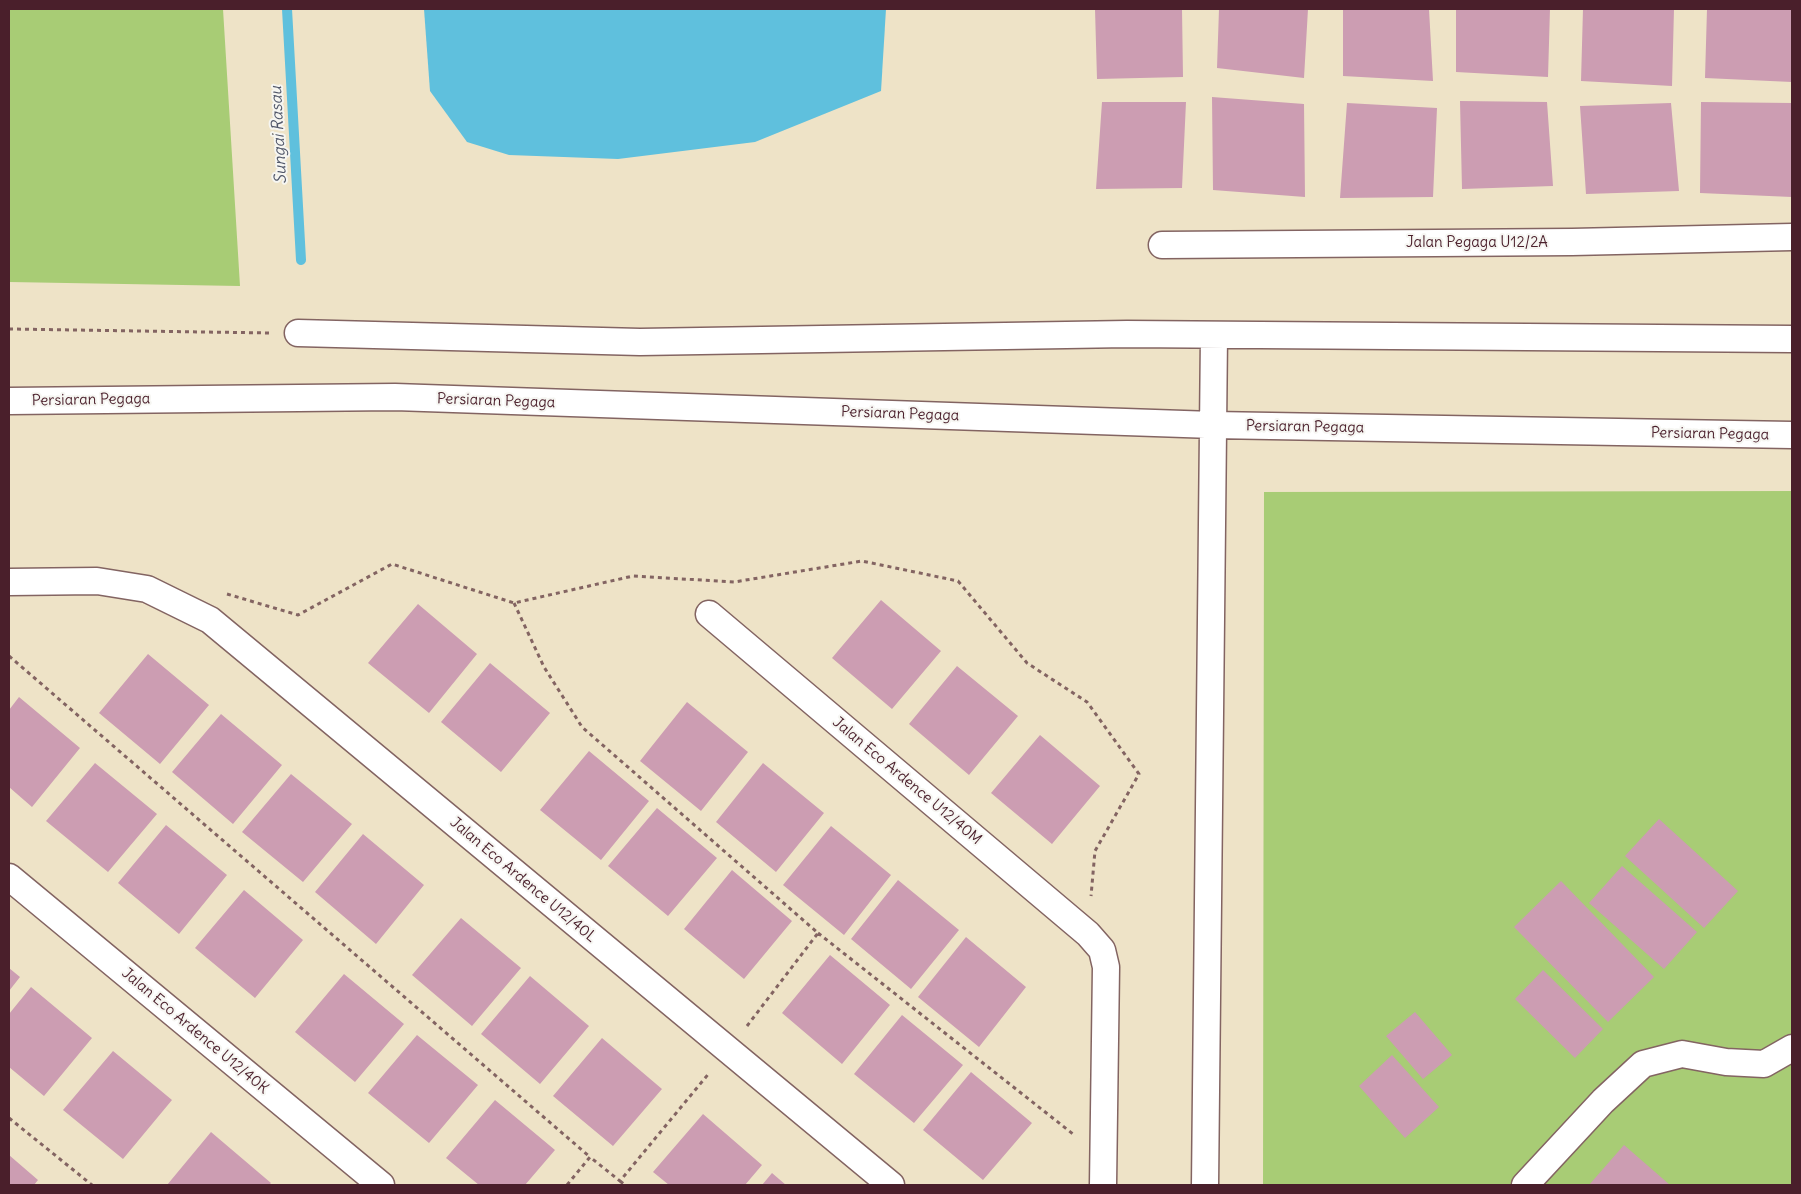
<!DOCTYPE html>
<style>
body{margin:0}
#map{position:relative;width:1801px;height:1194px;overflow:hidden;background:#eee3c7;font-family:Delius,sans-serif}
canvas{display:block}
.frame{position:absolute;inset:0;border:10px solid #4a1f2b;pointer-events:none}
</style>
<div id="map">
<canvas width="1801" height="1194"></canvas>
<div class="frame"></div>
</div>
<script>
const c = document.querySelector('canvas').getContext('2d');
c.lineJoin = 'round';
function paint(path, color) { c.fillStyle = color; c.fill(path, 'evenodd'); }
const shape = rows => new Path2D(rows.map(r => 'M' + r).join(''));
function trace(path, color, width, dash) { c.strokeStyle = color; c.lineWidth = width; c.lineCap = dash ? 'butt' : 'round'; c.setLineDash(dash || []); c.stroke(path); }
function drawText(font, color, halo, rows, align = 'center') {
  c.font = font + ' Delius,sans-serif'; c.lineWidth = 4; c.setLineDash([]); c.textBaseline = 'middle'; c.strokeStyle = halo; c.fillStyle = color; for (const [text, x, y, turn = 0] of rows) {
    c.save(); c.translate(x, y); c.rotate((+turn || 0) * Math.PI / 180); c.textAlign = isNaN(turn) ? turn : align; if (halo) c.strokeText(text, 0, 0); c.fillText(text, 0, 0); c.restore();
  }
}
const green = shape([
 [9,9,223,9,240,286,9,282],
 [1792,491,1792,1185,1263,1185,1264,492]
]);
const water = shape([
 [424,9,886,9,881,91,755,142,618,159,509,155,467,142,430,91]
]);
const stream = shape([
 [287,9,301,260]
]);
const building = shape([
 [1095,9,1182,9,1183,77,1097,79],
 [1219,9,1308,9,1304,78,1217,68],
 [1343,9,1429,9,1433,81,1343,76],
 [1456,9,1550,9,1548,77,1456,72],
 [1583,9,1674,9,1672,86,1581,81],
 [1707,9,1792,9,1792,82,1705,78],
 [1212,97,1304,104,1305,197,1213,190],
 [1460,101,1547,102,1553,186,1462,189],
 [1102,102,1186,102,1182,188,1096,189],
 [1701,102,1792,103,1792,197,1700,193],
 [1347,103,1437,108,1433,197,1340,198],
 [1671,103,1679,191,1586,194,1580,106],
 [881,600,941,651,892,709,832,658],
 [418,604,477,654,429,713,368,663],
 [148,654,209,705,160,764,99,713],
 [490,663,550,713,501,772,441,722],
 [957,666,1018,716,969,775,909,724],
 [19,697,80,748,32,807,9,787,9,710],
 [687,702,748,752,701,811,640,761],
 [221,714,282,765,233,824,172,772],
 [1040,735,1100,786,1052,844,991,793],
 [589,751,649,801,601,860,540,810],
 [95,763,157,814,108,872,46,821],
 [763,763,824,813,776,872,716,822],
 [291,774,352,824,303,882,242,832],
 [657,808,717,858,668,916,608,866],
 [1659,819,1738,891,1704,928,1625,856],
 [166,825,227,875,179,934,118,883],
 [831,826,891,875,844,935,783,885],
 [363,834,424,885,376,944,315,892],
 [1622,866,1697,932,1664,969,1589,903],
 [732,870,792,921,744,979,684,929],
 [898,880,959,930,911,989,851,939],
 [1561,881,1654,977,1608,1022,1514,927],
 [244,890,303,940,255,998,195,948],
 [461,918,521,968,472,1026,412,975],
 [966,937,1026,987,979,1047,918,997],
 [830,955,890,1005,842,1064,782,1013],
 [9,968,20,977,9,991],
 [1543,970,1603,1029,1575,1058,1515,999],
 [344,974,404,1024,355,1082,295,1032],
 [530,976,589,1026,540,1084,481,1034],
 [31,987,92,1038,44,1096,9,1067,9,1014],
 [1415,1012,1452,1055,1423,1079,1386,1036],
 [902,1015,963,1065,914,1123,854,1074],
 [417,1035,478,1085,429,1143,368,1093],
 [602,1038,662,1089,613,1146,553,1096],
 [113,1051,172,1100,123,1159,63,1110],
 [1392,1055,1439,1107,1405,1138,1359,1086],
 [971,1072,1032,1123,983,1180,923,1130],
 [495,1100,555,1150,525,1185,479,1185,446,1158],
 [703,1114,762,1165,745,1185,669,1185,653,1172],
 [211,1132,271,1183,269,1185,167,1185],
 [1624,1145,1670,1185,1589,1185],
 [9,1155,38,1180,34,1185,9,1185],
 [772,1173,786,1185,762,1185]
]);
const path = shape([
 [9,329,270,333],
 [227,594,298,615,392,564,514,603,633,576,734,582,862,561,958,581,1027,663,1087,702,1139,774,1095,851,1091,896],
 [514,603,544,667,582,727,818,933,747,1026],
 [9,656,590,1157],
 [818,933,1073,1134],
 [9,1118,92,1185],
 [620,1181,625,1185],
 [567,1185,590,1157,620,1181,710,1072]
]);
const minor = shape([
 [1162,245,1572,242,1792,237],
 [298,333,640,342,1127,334,1792,339],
 [9,401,395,397,1213,425,1792,435],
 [9,582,97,581,147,589,210,620,891,1185],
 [709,614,1088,934,1102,950,1106,967,1103,1185],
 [9,877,381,1185],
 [1205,1185,1214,335],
 [1525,1185,1603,1101,1643,1064,1682,1054,1726,1062,1764,1064,1792,1048]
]);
const streetNames = [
 ["Jalan Pegaga U12/2A",1477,243],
 ["Persiaran Pegaga",91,400,-1],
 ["Persiaran Pegaga",496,401,2],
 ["Persiaran Pegaga",900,414,2],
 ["Persiaran Pegaga",1305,427,1],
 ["Persiaran Pegaga",1710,434,1],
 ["Jalan Eco Ardence U12/40M",907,781,40],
 ["Jalan Eco Ardence U12/40L",523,880,40],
 ["Jalan Eco Ardence U12/40K",195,1031,40]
];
const waterNames = [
 ["Sungai Rasau",279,135,-93]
];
paint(green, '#a8cc75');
paint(water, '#5fc0dd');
trace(stream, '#5fc0dd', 10);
paint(building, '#cc9db2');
trace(minor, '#836462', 29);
trace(path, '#836462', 3, [4, 4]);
trace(minor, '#fff', 26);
drawText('15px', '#4a1f2b', '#f6f6f2', streetNames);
drawText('italic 16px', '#515769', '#f6f6f2', waterNames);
</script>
